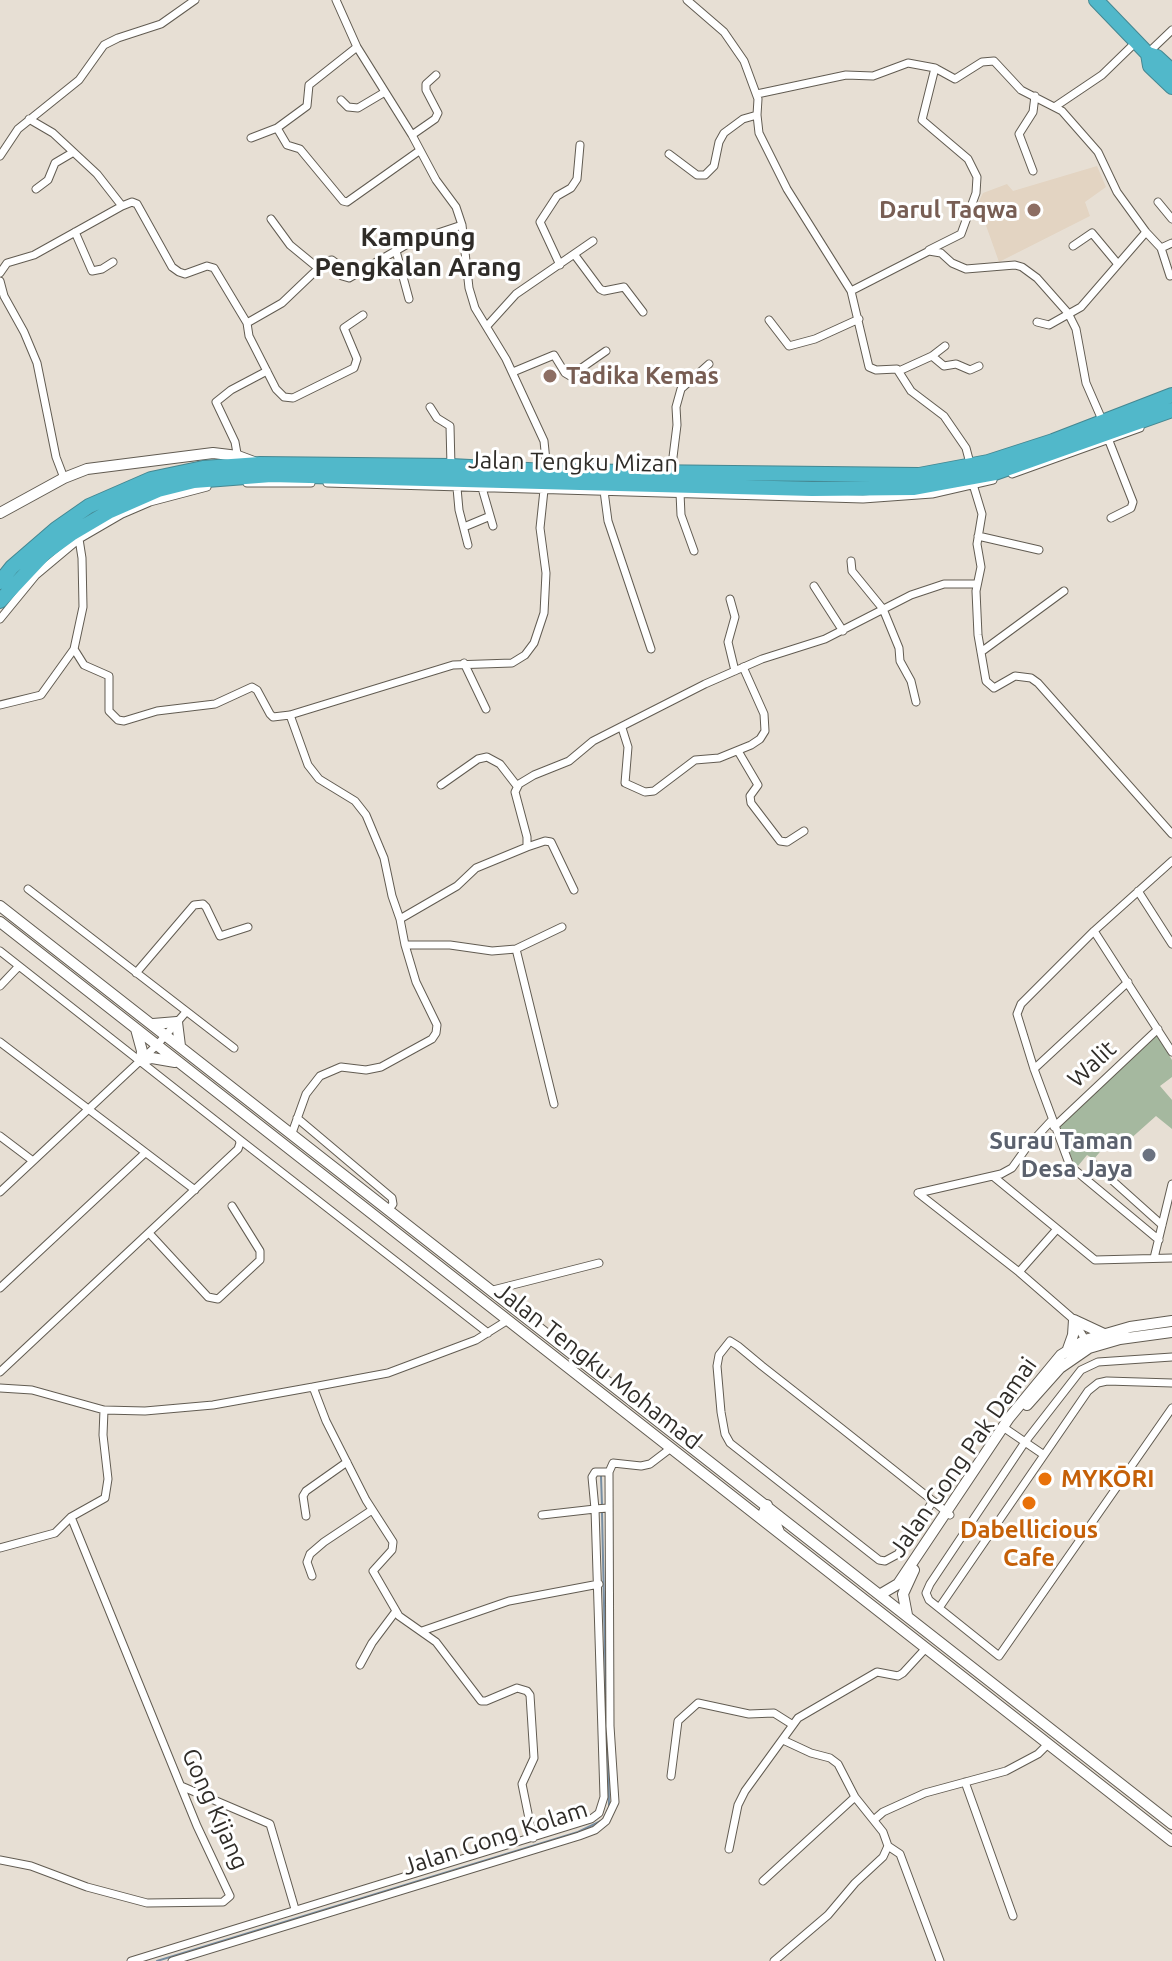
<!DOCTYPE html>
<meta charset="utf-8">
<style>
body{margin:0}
canvas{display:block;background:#e7dfd4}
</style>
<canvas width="1172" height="1961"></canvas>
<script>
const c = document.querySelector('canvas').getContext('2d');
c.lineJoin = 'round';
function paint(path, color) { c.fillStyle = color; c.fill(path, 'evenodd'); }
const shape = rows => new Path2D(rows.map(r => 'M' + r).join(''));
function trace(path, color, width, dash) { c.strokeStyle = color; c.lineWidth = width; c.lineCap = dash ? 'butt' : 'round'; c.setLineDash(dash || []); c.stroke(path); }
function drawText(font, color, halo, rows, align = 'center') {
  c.font = font + ' Ubuntu,sans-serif'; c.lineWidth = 6; c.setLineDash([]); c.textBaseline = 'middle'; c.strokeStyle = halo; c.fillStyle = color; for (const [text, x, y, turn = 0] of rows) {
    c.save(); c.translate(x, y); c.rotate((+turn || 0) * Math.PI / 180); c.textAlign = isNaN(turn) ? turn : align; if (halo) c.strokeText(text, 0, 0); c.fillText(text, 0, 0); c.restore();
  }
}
const education = shape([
 [1097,166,1106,187,1085,202,1090,216,999,262,978,203,983,193,1007,184,1013,191]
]);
const green = shape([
 [1156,1034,1172,1060,1172,1077,1160,1086,1172,1100,1172,1129,1156,1116,1119,1149,1109,1141,1094,1159,1087,1155,1078,1166,1074,1164,1059,1126]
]);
const stream = shape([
 [601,1476,602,1506],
 [602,1512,606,1694],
 [608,1744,609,1806],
 [157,1961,578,1832,601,1821]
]);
const street = shape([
 [336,0,357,47,412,135,436,180,456,207,462,225,469,288,475,308,506,359,544,441,547,471],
 [687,0,724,32,744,61,758,99,757,115,759,133,787,189,851,291,869,367,876,370,897,369,911,391,944,416,966,448,971,467],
 [1149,52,1172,30],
 [757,94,846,75,873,76,908,63,935,68,955,79,982,62,994,61,1021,90,1062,111,1098,152,1117,192,1146,232,1161,248,1172,243],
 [341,100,348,107,358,108,385,92],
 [1056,106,1102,75,1136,42],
 [29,119,53,133,97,174,122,206,132,202,137,204,172,267,179,272,185,274,207,266,214,268,247,323,282,303,326,261,332,260,336,263,342,276,349,278,411,242,462,225],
 [277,128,287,145,300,149,343,201,347,202,419,151],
 [412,135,435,119,438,113,426,90,426,84,436,75],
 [251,138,277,128,307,106,309,85,357,47],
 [669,154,697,175,705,175,714,166,719,142,724,133,743,119,757,115],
 [0,156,18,129,79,80,104,45,118,38,161,24,195,0],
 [1033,171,1019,134,1033,112,1035,96],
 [36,189,48,180,55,163,72,153],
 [1158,202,1172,219],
 [271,219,290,245,318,268],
 [75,232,92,271,102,269,113,262],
 [1073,246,1092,233,1117,263],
 [1161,248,1170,276],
 [929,250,961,234,976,193,977,177,968,159,922,120,935,68],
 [396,251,409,299],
 [574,254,600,289,604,291,624,287,643,312],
 [560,265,540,222,557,196,571,188,577,179,580,145],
 [0,273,7,263,34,255,122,206],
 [0,281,4,296,24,332,37,363,56,457,64,478],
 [851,291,929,251,941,253,952,263,966,269,1015,265,1022,267,1037,278,1068,313,1076,329,1086,383,1103,422],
 [769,320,789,346,815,339,859,319],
 [1037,322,1049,325,1081,307,1146,232],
 [247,323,249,336,276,389,284,397,293,398,354,368,357,359,344,328,363,315],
 [487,326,516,294,593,241],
 [932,356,944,366,956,364,970,370,979,366],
 [899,371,932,356,945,346],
 [513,372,554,355,565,373,570,376,606,351],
 [430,407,437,418,450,426,451,466],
 [1109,441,1133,502,1131,508,1111,518],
 [238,459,235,442,216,402,231,390,267,371],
 [671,473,677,425,676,407,681,389,709,364],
 [1012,474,1140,428],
 [972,481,982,514,977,544,981,567,976,591,978,635,986,681,994,688,1015,676,1031,678,1038,683,1172,834],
 [247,483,311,483],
 [327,483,863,499,932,494,993,480],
 [457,488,459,510,468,545],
 [482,488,493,526],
 [604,491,608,521,651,649],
 [680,493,681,515,694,551],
 [464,527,488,517],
 [978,536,1039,550],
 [851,561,852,571,883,609,899,648,900,661,911,681,916,702],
 [814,586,843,631],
 [730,599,735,617,728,642,735,671],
 [0,619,36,575,79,539,122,514,150,502,207,487],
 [74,649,84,665,109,676,109,711,118,720,124,721,157,711,215,704,252,687,257,690,270,714,273,717,290,715,453,665,512,663,525,655,534,643,544,613,546,573,540,528,544,490],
 [981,652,1064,591],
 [464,663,486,709],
 [0,705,41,695,74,649,83,607,82,558,79,539],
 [290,715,308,765,319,779,355,801,366,815,384,858,392,896,400,919],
 [622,728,628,747,625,783,645,792,654,791,695,760,719,758,751,745,760,739,765,731,764,714,743,667],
 [738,751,758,785,750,796,751,803,780,841,787,842,804,831],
 [441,785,478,759,487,757,500,764,517,786],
 [527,847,545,841,551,842,574,890],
 [28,889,234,1048],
 [1138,891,1172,944],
 [562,927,516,949,492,951,450,945,405,945,400,919,457,886,476,868,527,847,527,837,515,792,519,784,534,775,569,761,593,741,705,684,762,659,825,639,911,595,944,584,976,584],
 [1094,931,1172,1052],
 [516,949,554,1104],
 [0,951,239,1139,240,1143,238,1149,0,1372],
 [136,973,194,905,203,904,206,907,220,936,248,927],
 [0,986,19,966],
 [0,1042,195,1190],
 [1034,1069,1128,982],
 [297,1118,392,1198,393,1204,389,1209],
 [1054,1127,1158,1029],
 [292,1133,306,1094,320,1076,341,1067,366,1070,381,1067,432,1039,436,1033,437,1025,416,982,405,945],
 [0,1136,33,1161],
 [239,1139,488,1333],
 [1095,1165,1162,1225],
 [994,1177,1095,1260,1172,1258],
 [0,1192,157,1045,186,1012],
 [918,1193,1019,1272,1072,1318,1086,1341],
 [918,1193,1001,1174,1012,1168,1027,1147,1052,1120],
 [149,1233,208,1297,218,1299,260,1260,260,1251,232,1206],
 [1159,1240,1070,1166,1034,1069,1017,1014,1021,1004,1094,931,1172,861],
 [1154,1258,1172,1184],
 [1019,1272,1057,1229],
 [0,1288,145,1153],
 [493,1290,599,1263],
 [508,1320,476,1340,388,1373,313,1387,326,1421,366,1500,393,1542,392,1550,373,1571,399,1616,436,1642,481,1701,486,1701,517,1688,527,1691,530,1695,534,1758,522,1784,533,1838],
 [1172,1357,1098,1362,1081,1370,1025,1442,930,1584,926,1593,929,1600,999,1656,1172,1408],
 [0,1388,32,1390,104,1410],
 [1003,1427,1044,1455],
 [933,1501,898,1554,885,1561,879,1560,730,1443,725,1434,721,1412,717,1366,719,1355,730,1341,738,1346,762,1366,841,1428,933,1501,950,1515],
 [608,1508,595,1509,592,1477,595,1472,609,1472],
 [306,1516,303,1496,306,1491,347,1462],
 [0,1548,55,1533,71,1517,105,1498,108,1479,103,1435,104,1410,145,1411,213,1405,313,1387],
 [312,1576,307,1562,310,1554,324,1542,372,1510],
 [939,1608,1088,1391,1098,1383,1107,1381,1172,1383],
 [422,1631,509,1601,599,1584],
 [360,1665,372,1643,396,1611],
 [671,1776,678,1721,698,1703,749,1714,774,1713,793,1725],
 [965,1782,1013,1916],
 [181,1786,270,1824,295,1909],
 [875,1819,883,1812,925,1793,1006,1771,1038,1754,1048,1744],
 [888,1846,900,1854,940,1961],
 [729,1849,738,1805,745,1791,798,1718,877,1672,898,1676,903,1673,926,1648],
 [0,1860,31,1866,87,1887,147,1903,223,1902,230,1896,197,1826,71,1517],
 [763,1881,855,1797],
 [131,1961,533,1837,591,1819,599,1813,604,1797,595,1509,542,1515],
 [172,1961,579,1836,595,1830,606,1821,615,1802,610,1726,609,1472,613,1463,641,1466,650,1464,671,1448],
 [774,1961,828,1915,855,1883,883,1857,888,1846,883,1832,855,1797,838,1764,830,1758,811,1753,783,1740]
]);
const secondary = shape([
 [0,513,64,478,87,469,213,453,238,456,254,462],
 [0,906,1172,1824],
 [0,922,1172,1841],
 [153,1024,177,1022,180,1046],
 [136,1029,142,1051,141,1061,152,1058,175,1062],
 [1068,1349,1073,1335,1074,1320,1104,1334],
 [1027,1405,1060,1368,1089,1348,1120,1339,1172,1332],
 [767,1505,764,1512,774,1520,779,1532],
 [881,1594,898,1584,1009,1418,1061,1355,1085,1340,1130,1327,1172,1321],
 [907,1615,903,1594,914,1570]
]);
const highway = shape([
 [1096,0,1148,54,1157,57,1172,71],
 [1148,54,1150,66,1172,87],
 [0,582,12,567,56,529,89,506,151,479,203,468,260,464,451,466,547,471,919,475,988,462,1053,441,1172,395],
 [0,601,45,553,71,534,110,511,158,490,194,481,271,475,812,489,913,488,995,473,1172,410]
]);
const markers = [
 [1034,210,8,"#8d6e63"],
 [550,376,8,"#8d6e63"],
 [1149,1155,8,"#6b7280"],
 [1045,1479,8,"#e8710a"],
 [1029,1503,8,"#e8710a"]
];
const educationNames = [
 ["Darul Taqwa",1018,210],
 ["Tadika Kemas",566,376,"left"]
];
const streetNames = [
 ["Jalan Tengku Mizan",573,462,1],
 ["Walit",1092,1064,-43],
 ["Jalan Tengku Mohamad",598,1366,38],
 ["Jalan Gong Pak Damai",963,1457,-55],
 ["Gong Kijang",215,1809,66],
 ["Jalan Gong Kolam",495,1838,-18]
];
const worshipNames = [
 ["Surau Taman",1133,1141],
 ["Desa Jaya",1133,1169]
];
const foodNames = [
 ["MYKŌRI",1061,1479],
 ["Dabellicious",1029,1530,"center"],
 ["Cafe",1029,1558,"center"]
];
const neighbourhoodNames = [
 ["Kampung",418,237],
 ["Pengkalan Arang",418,267]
];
paint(education, '#e3d4c2');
paint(green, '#a5b89f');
trace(stream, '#768da2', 2);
trace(street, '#625c52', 9);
trace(secondary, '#625c52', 12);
trace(highway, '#458791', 16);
trace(street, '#fff', 7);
trace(secondary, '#fff', 10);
trace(highway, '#51b8ca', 14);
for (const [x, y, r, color] of markers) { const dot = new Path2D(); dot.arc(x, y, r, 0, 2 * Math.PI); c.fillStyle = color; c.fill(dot); trace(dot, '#fff', 3); }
drawText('bold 24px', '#785e54', '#fff', educationNames, 'right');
drawText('24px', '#2f2c28', '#fff', streetNames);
drawText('bold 24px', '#5b616d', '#fff', worshipNames, 'right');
drawText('bold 24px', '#c56008', '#fff', foodNames, 'left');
drawText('bold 26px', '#2f2c28', '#fff', neighbourhoodNames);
</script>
